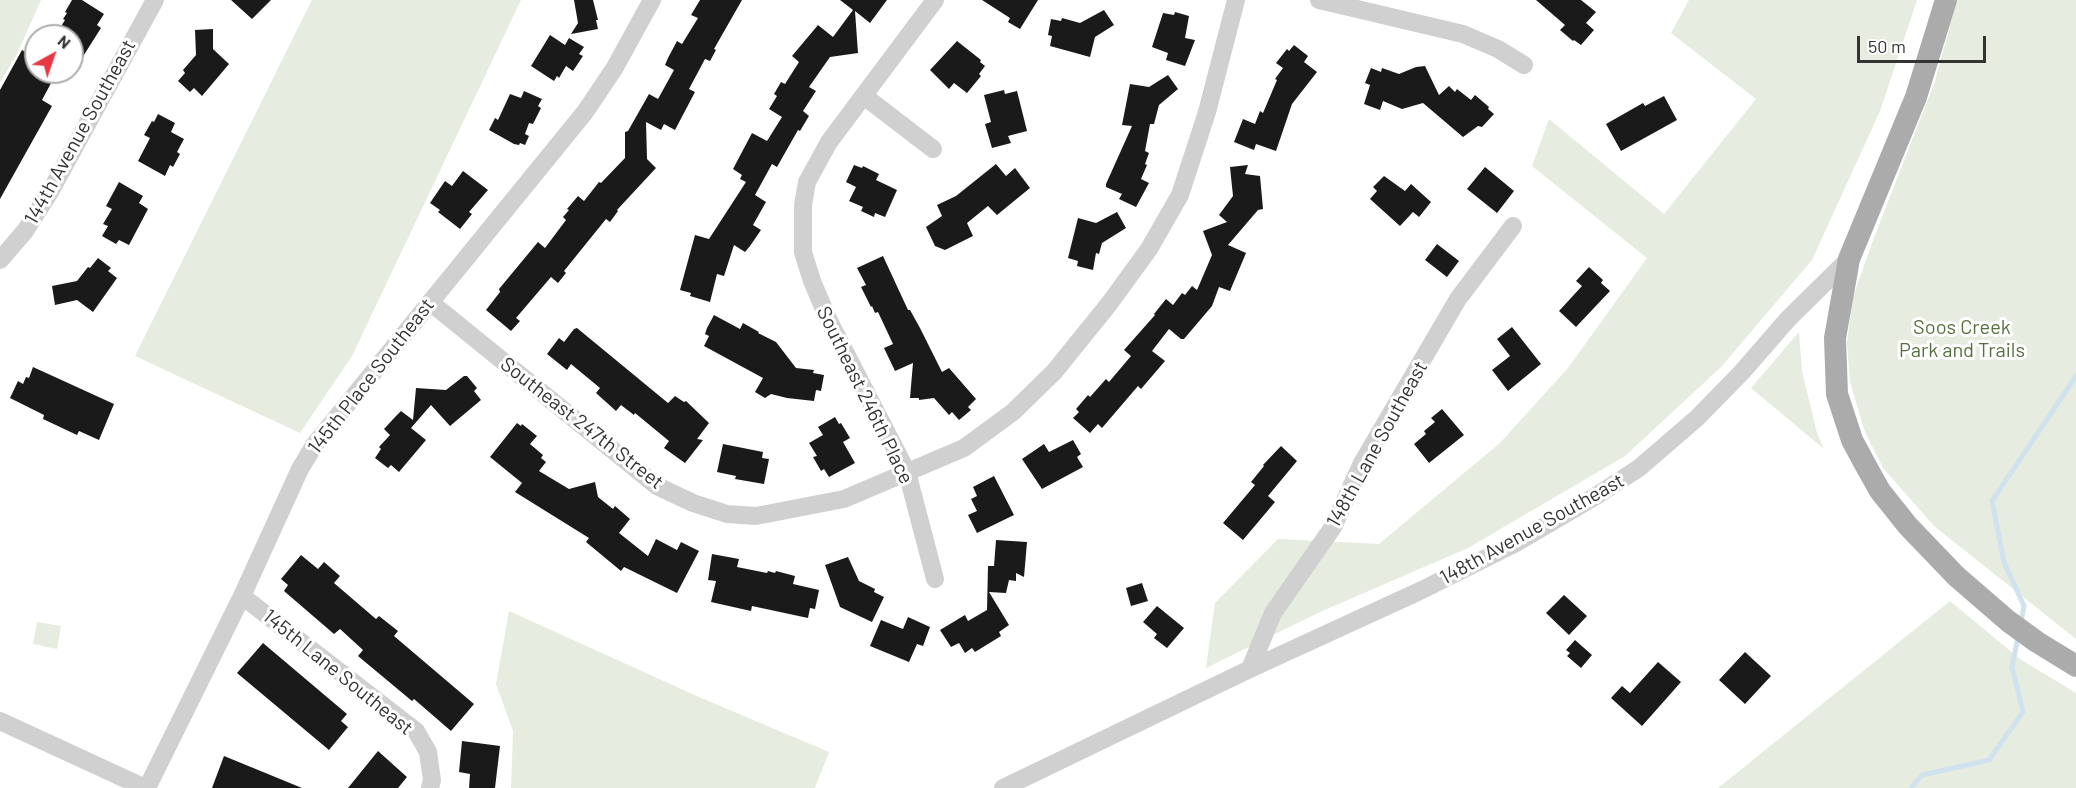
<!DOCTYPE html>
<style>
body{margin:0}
#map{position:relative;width:2076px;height:788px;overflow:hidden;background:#fff;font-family:Barlow,sans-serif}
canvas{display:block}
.north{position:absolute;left:24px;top:24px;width:60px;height:60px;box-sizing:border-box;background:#fff;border:2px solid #adadad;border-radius:50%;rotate:40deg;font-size:16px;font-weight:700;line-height:24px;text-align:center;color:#333}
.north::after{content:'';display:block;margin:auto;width:21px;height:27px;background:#e63946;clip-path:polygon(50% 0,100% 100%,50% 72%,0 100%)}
.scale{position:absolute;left:1857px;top:36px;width:129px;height:27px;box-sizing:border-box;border:3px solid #333;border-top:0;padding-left:8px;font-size:18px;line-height:21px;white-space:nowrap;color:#333;-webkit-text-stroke:4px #fff;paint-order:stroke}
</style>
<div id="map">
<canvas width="2076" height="788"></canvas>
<div class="north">N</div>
<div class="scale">50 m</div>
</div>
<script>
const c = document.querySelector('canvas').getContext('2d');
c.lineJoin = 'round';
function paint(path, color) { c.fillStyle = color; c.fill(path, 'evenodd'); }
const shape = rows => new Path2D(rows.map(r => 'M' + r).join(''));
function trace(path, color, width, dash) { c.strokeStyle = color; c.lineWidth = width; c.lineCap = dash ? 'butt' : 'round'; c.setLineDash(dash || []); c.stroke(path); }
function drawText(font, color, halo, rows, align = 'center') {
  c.font = font + ' Barlow,sans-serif'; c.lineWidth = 6; c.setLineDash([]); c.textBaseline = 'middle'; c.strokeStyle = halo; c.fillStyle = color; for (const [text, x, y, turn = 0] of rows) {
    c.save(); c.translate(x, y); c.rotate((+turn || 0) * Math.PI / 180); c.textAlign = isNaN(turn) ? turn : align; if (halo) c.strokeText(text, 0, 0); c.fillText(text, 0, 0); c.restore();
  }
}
const green = shape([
 [0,0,41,0,17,54,0,83],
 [312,0,521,0,352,356,300,433,135,356],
 [1689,0,1917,0,1880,111,1812,260,1721,367,1625,456,1468,548,1320,612,1206,668,1215,603,1278,539,1379,544,1500,443,1568,368,1647,258,1532,166,1549,119,1664,214,1756,99,1671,33],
 [1957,0,2076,0,2076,639,1934,526,1883,468,1865,432,1850,382,1847,342,1853,297,1872,243,1935,81],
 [1799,332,1802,371,1817,433,1824,449,1751,388],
 [1950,601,2020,659,2076,693,2076,788,1718,788],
 [509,611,699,697,829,752,815,788,511,788,513,731,496,684],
 [37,622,61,626,57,649,33,644]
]);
const stream = shape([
 [2021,622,2024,606,2004,562,1992,501,2076,376],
 [1911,788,1922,775,1989,760,2023,712,2012,667,2018,637]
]);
const building = shape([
 [72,0,82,0,104,14,97,25,101,28,82,58,72,51,72,36,55,36,65,20,63,19,67,13,65,12],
 [231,0,271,0,252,19],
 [574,0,593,0,598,20,596,20,598,29,571,34,578,23],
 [700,0,742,0,714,49,716,50,710,61,705,59,689,89,695,92,675,130,664,124,661,130,646,122,647,159,656,168,617,210,618,211,610,222,606,219,564,271,566,273,558,283,551,277,516,318,520,321,511,331,486,310,500,292,499,289,538,242,545,248,566,220,563,217,569,210,567,209,578,196,584,201,599,182,601,183,625,158,625,132,628,131,649,94,658,99,674,70,665,65,668,58,677,41,682,44,698,18,691,15],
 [840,0,887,0,870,23,855,11,858,53,830,57,809,87,816,91,803,111,809,116,800,131,798,130,777,167,772,164,755,195,766,202,753,225,761,230,750,246,745,252,734,245,724,276,717,274,710,302,690,296,691,293,680,290,695,235,709,239,746,182,740,179,742,175,733,169,752,133,767,141,782,117,769,109,777,96,774,94,781,82,785,84,799,62,792,56,818,25,833,37,853,10],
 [982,0,1038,0,1020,29,1008,22,1010,18],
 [1536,0,1581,0,1596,12,1586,23,1594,30,1581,45,1574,40,1573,41,1560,30,1565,25],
 [1104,10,1114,25,1095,37,1090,57,1050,46,1052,36,1048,35,1051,19,1061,21,1062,18,1080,23],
 [1175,12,1189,16,1185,38,1195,40,1185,66,1166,60,1168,53,1152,47,1163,13,1174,15],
 [213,29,213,49,229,64,202,96,194,88,190,92,178,81,185,73,183,70,196,55,195,30],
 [550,35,565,45,569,38,584,47,579,54,583,56,573,71,566,66,559,78,557,76,554,81,531,66],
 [957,41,981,60,980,62,985,66,979,74,981,76,967,93,954,83,949,89,930,70],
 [1294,45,1308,56,1304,62,1317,72,1292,104,1276,151,1256,144,1254,150,1234,142,1243,119,1255,124,1260,111,1263,113,1277,80,1275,79,1283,68,1276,63,1287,49,1289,51],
 [22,50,36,58,36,72,57,72,42,100,52,106,0,199,0,90],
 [1425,66,1439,95,1449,86,1455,92,1457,89,1471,100,1475,95,1489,107,1488,109,1494,114,1482,127,1478,126,1463,137,1423,103,1402,109,1383,101,1380,110,1364,104,1370,85,1365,83,1371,68,1381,72,1382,68,1399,74,1416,67],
 [1168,75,1178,89,1159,105,1154,124,1150,124,1145,151,1149,153,1145,164,1147,165,1141,179,1149,183,1136,207,1119,199,1122,194,1106,187,1106,184,1132,126,1122,125,1130,84,1149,87],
 [1004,90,1005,94,1017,91,1027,131,1008,136,1011,143,992,148,985,124,991,122,984,95],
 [524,91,542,99,538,106,541,108,533,124,529,123,525,134,529,136,525,145,520,143,519,145,514,144,489,130,495,118,498,120,510,94,521,98],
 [1664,96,1677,120,1621,151,1606,124,1643,103,1645,106],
 [158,114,175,123,171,132,184,139,177,152,180,154,173,167,170,165,165,176,138,161,150,138,144,135,152,121,154,122],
 [996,164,1006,176,1015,168,1030,188,997,215,988,206,967,223,973,236,945,250,935,246,926,227,942,216,937,205,956,196],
 [854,165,862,168,863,166,879,174,876,180,897,190,885,217,875,213,874,217,861,211,863,207,849,201,856,187,846,182],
 [1248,165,1245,174,1260,176,1263,209,1258,210,1228,245,1246,253,1230,291,1219,287,1212,306,1184,339,1181,339,1169,329,1152,351,1165,361,1141,389,1138,386,1102,428,1098,424,1090,433,1073,418,1079,412,1076,409,1088,395,1090,397,1106,379,1109,382,1131,356,1124,350,1155,315,1154,314,1166,299,1173,305,1182,293,1185,295,1192,286,1197,290,1212,255,1203,231,1227,222,1219,215,1233,196,1230,167],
 [1485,167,1514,191,1497,213,1467,189],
 [463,171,488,190,469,212,472,214,460,229,438,212,440,210,430,203,445,181,452,186],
 [1384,176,1405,191,1411,184,1431,202,1419,217,1413,212,1400,226,1370,199,1377,191,1373,187],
 [119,182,143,196,139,203,148,209,129,245,119,240,116,244,102,236,108,226,103,224,112,209,106,206],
 [1117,212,1126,228,1102,243,1099,254,1096,253,1093,270,1077,266,1078,261,1068,258,1078,218,1096,223],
 [1437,244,1459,261,1447,277,1425,260],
 [883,256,908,310,910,310,920,328,942,372,949,368,976,399,968,407,971,410,959,420,952,412,949,415,934,398,919,400,919,398,910,398,913,363,895,371,884,348,893,344,878,312,875,313,872,306,871,307,861,287,866,285,857,268],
 [98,258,111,268,108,271,117,278,93,312,77,300,55,305,52,286,77,281,88,267,90,268],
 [1589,267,1603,280,1601,283,1610,291,1576,327,1559,311,1582,286,1576,281],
 [714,315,740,329,743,323,759,332,758,333,776,342,796,368,814,370,813,373,824,375,821,391,816,390,814,401,787,398,771,394,765,398,755,392,763,378,704,346,709,336,705,334,707,328],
 [1512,327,1541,364,1508,391,1492,370,1510,356,1497,339],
 [577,328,668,403,675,396,684,402,686,401,709,423,697,439,703,440,685,463,664,448,669,441,635,413,634,415,621,405,616,411,596,393,600,388,571,364,567,370,547,354,559,338,564,342,574,329],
 [33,367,114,404,99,440,79,431,77,435,43,419,44,415,10,398,18,381,23,384,26,377,29,378],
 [464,376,467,376,477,388,474,391,481,400,450,426,431,405,411,428,426,440,399,472,391,465,388,468,375,458,381,449,379,447,390,435,384,429,396,416,401,411,413,420,416,388,446,390],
 [1442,409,1464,435,1429,463,1414,444,1426,434,1424,431,1435,422,1431,418],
 [835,417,839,424,841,423,850,438,843,442,855,463,829,477,824,469,821,471,813,457,817,456,809,443,823,435,818,427],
 [517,423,521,426,522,424,537,436,530,444,543,455,541,458,546,462,539,471,569,489,595,482,598,497,613,509,615,506,630,519,619,533,648,556,656,539,677,550,681,542,699,551,677,593,624,567,621,571,586,542,589,538,515,492,522,483,490,457],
 [1073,440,1081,454,1077,457,1083,467,1042,489,1022,459,1044,444,1049,452],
 [723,444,763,452,762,458,769,459,764,484,735,479,736,476,717,472],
 [1281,446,1297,461,1268,496,1275,502,1243,540,1223,523,1255,485,1251,482,1264,466,1263,465],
 [994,476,1014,515,977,533,968,515,977,511,971,499,977,496,973,487],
 [996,540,1027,542,1024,577,1016,573,1016,581,1009,580,1006,593,989,592,1009,625,999,632,1001,636,975,652,972,648,965,653,959,643,951,647,940,630,965,615,968,621,987,610,988,566,994,566],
 [712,554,739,559,737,567,767,573,768,571,775,573,776,571,795,576,793,584,819,590,815,609,810,608,808,618,752,606,751,611,711,602,716,581,708,580],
 [301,555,318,569,324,562,340,576,334,583,376,619,379,616,398,631,394,636,474,704,451,731,414,699,412,701,358,656,363,650,340,629,334,634,284,591,288,585,281,579],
 [848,557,859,581,875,589,874,592,884,597,872,622,840,607,825,565],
 [1142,583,1148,601,1131,606,1126,588],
 [1564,595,1587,616,1569,635,1546,613],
 [1157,606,1184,628,1167,648,1154,638,1157,634,1143,622],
 [908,617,930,627,923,646,917,644,909,662,870,646,881,620,903,629],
 [1575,640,1592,655,1581,668,1567,656,1570,653,1566,650],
 [263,643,347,714,341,721,348,727,329,750,237,673],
 [1745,652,1771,676,1745,704,1719,680],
 [1658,662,1681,682,1642,726,1611,698,1622,686,1630,693],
 [462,741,500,746,495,788,469,788,470,774,459,772],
 [378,751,407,777,398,788,348,788],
 [224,756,302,788,212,788]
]);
const minor = shape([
 [935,0,829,142,807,182,803,205,803,252,812,281,829,321,907,472,935,579],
 [1319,0,1463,34,1498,49,1524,65],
 [864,96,933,149],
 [0,260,25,231,50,192,155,0],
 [430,302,657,486,693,503,727,514,756,516,844,499,964,448,1013,412,1054,372,1109,304,1149,249,1180,195,1207,112,1236,0],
 [242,596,416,731,428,752,432,780,430,788],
 [1250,669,1273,613,1333,527,1362,463,1458,299,1513,226],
 [0,721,145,788],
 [147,788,242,596,300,469,315,444,585,112,614,69,652,0],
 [1003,788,1250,669,1422,590,1516,543,1596,496,1639,468,1697,418,1742,372,1788,319,1849,259]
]);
const major = shape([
 [1946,0,1916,97,1849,259,1835,338,1837,394,1852,440,1866,466,1880,491,1908,526,1956,576,2008,621,2037,642,2076,666]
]);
const streetNames = [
 ["144th Avenue Southeast",80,132,-61],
 ["145th Place Southeast",371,376,-52],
 ["Southeast 246th Place",865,395,64],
 ["Southeast 247th Street",582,423,38],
 ["148th Lane Southeast",1377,444,-61],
 ["148th Avenue Southeast",1532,529,-29],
 ["145th Lane Southeast",338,672,39]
];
const parkNames = [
 ["Soos Creek",1962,327],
 ["Park and Trails",1962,350]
];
paint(green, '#e6ecdf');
trace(stream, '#cfe2ee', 5);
paint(building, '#1a1a1a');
trace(minor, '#d0d0d0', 18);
trace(major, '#ababab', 22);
drawText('20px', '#333', '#fff', streetNames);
drawText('20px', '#56703f', '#fff', parkNames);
</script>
